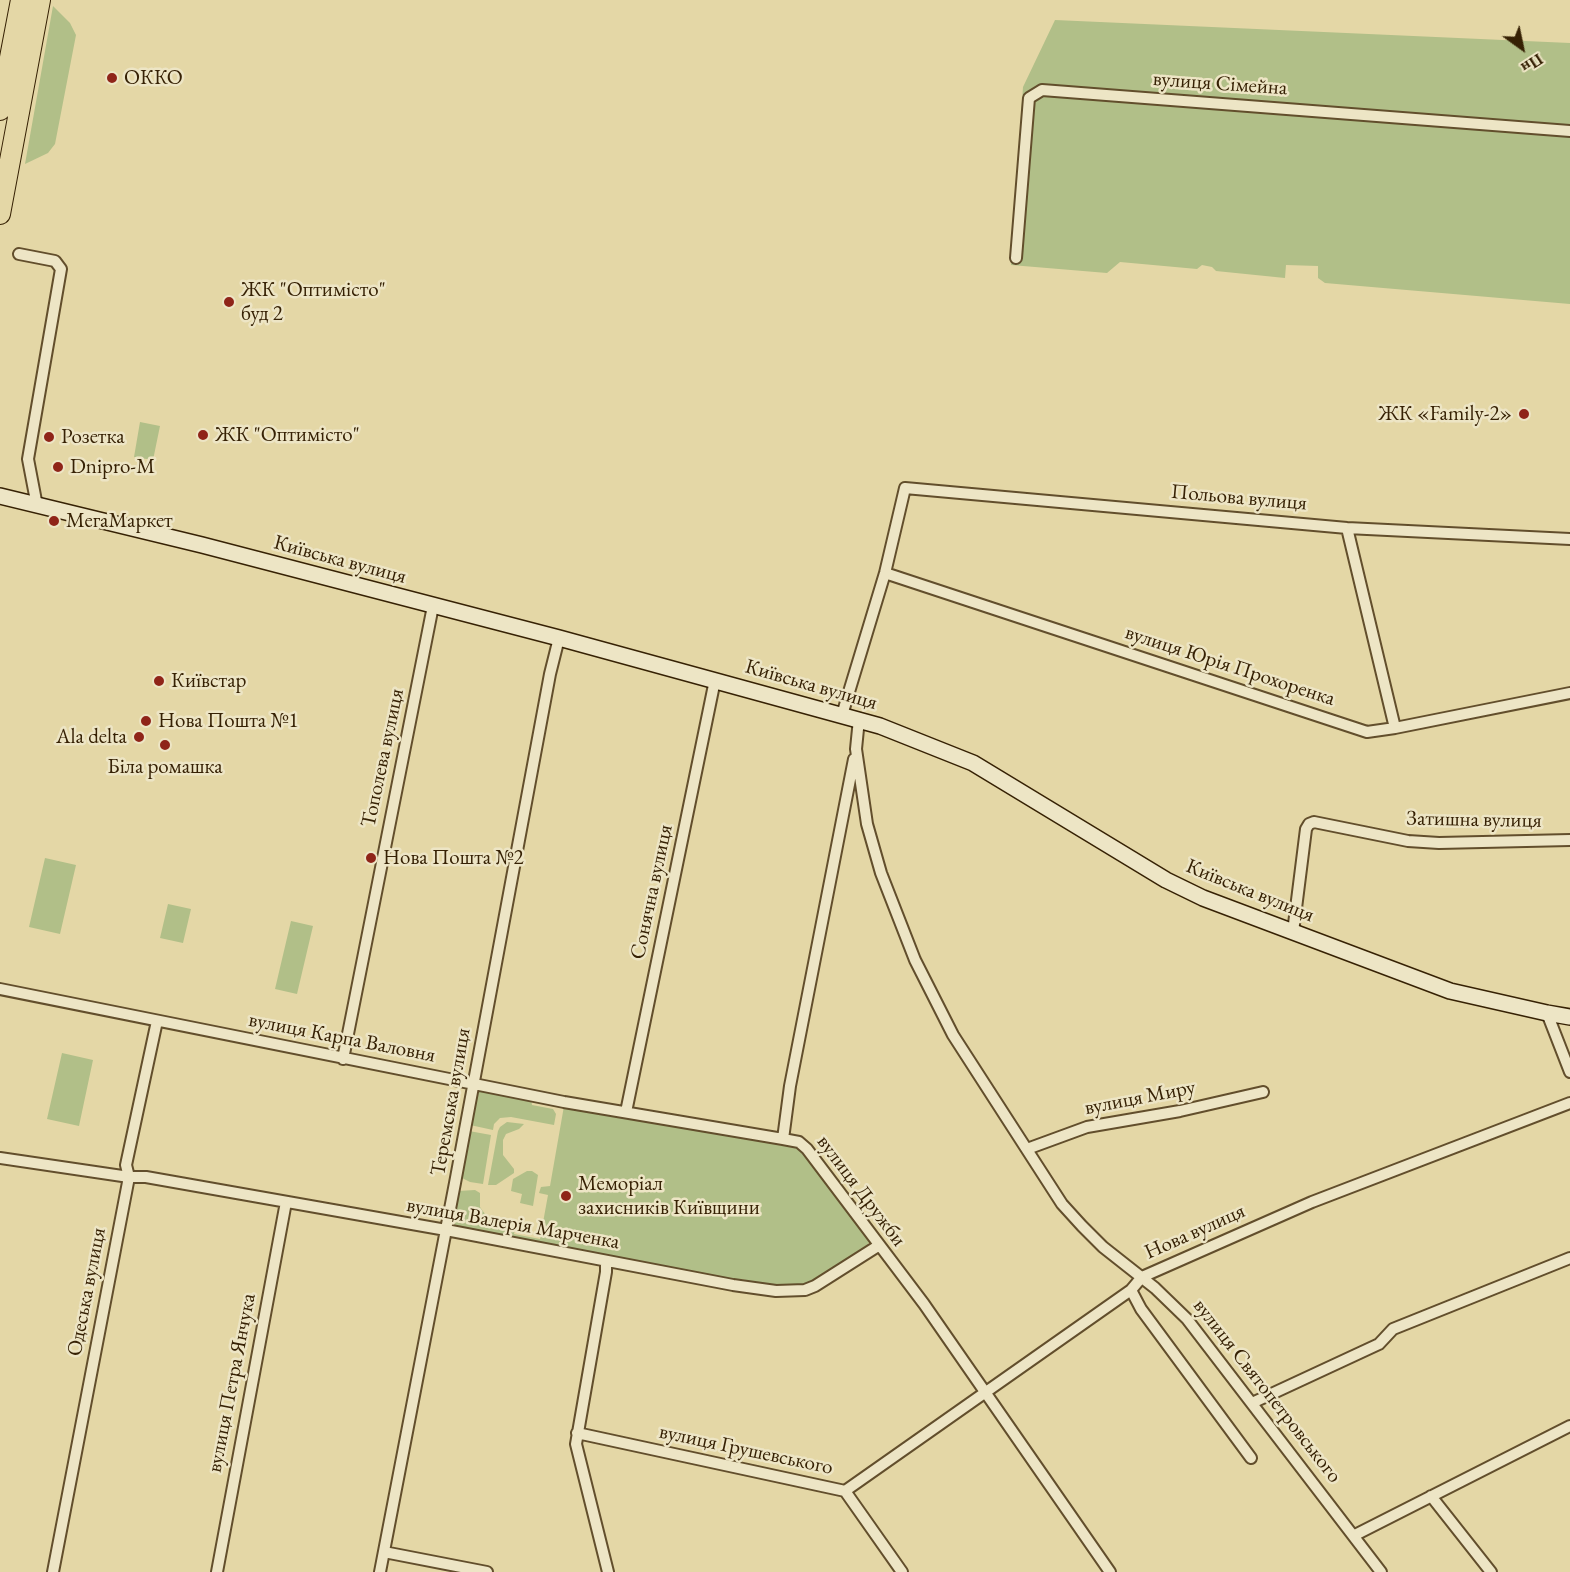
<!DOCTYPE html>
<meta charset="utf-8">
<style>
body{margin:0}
#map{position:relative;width:1570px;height:1572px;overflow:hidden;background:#e4d7a6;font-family:"EB Garamond",serif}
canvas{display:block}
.north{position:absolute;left:1492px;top:18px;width:60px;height:60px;-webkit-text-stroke:4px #ede5c5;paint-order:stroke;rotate:147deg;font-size:16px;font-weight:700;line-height:24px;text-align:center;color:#362104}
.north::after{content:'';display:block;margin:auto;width:21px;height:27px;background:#362104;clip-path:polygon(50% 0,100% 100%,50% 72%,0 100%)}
</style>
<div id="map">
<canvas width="1570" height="1572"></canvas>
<div class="north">Пн</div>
</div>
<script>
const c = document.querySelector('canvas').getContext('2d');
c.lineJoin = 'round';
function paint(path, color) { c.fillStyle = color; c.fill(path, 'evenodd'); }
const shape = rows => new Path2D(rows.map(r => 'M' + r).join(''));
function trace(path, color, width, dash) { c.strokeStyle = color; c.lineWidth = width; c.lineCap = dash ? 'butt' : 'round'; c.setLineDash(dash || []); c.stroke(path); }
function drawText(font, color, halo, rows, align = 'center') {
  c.font = font + ' "EB Garamond",serif'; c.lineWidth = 5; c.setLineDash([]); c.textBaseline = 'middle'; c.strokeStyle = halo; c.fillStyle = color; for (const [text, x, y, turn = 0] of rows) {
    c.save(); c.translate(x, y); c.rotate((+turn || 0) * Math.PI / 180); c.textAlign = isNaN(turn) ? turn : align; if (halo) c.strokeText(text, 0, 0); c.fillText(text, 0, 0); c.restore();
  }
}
const green = shape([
 [53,6,70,23,76,35,55,144,48,153,25,164],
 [1055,20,1570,43,1570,304,1325,283,1318,278,1318,266,1286,265,1285,278,1216,271,1212,267,1202,265,1197,269,1120,262,1107,273,1011,265,1023,87],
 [140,422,160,426,153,460,134,457],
 [45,858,76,865,60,934,29,927],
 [168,904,191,909,183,943,160,938],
 [291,921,313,926,297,994,275,989],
 [62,1053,93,1060,79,1126,47,1119],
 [477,1090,531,1099,532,1105,553,1109,556,1114,554,1125,511,1117,500,1118,494,1124,493,1130,470,1125],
 [564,1106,797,1147,804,1152,867,1236,869,1242,867,1247,813,1281,804,1285,777,1286,740,1279,734,1281,458,1228,455,1226,453,1220,458,1191,475,1190,480,1193,480,1207,485,1214,492,1217,513,1221,516,1223,514,1234,540,1239,548,1195,539,1193,541,1187,550,1186],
 [507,1122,524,1124,519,1129,506,1134,503,1140,503,1155,514,1169,514,1173,496,1185,488,1185,498,1131,500,1127],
 [469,1131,491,1135,483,1184,470,1182,460,1177],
 [527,1171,532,1171,538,1175,533,1206,520,1203,522,1194,511,1191,513,1179]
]);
const street = shape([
 [19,254,55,261,61,269,28,459,37,506],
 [1016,258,1029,98,1042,90,1570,131],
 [1347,528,1395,728],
 [885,573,1367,732,1395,728,1570,693],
 [842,715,885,573,905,488,1347,528,1570,539],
 [859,719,856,749,867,824,881,873,915,960,953,1035,1062,1204,1082,1226,1103,1247,1155,1288,1187,1319,1381,1572],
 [854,759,790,1086,783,1139,799,1142,807,1149,924,1304,1110,1572],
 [1293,932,1306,829,1309,824,1314,822,1408,841,1439,843,1570,840],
 [0,989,564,1102,783,1139],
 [1547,1013,1570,1072],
 [343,1059,433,606],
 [626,1112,715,680],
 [1027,1149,1087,1127,1180,1111,1263,1092],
 [0,1158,129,1177,146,1177,446,1230,733,1285,776,1291,805,1290,815,1286,878,1246],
 [606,1261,606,1272,576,1444,608,1572],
 [1131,1290,1141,1309,1251,1458],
 [1252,1403,1379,1344,1393,1329,1570,1258],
 [577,1433,845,1491,902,1572],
 [845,1491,1131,1290,1142,1277,1312,1202,1570,1103],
 [1431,1496,1491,1572],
 [1355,1535,1570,1426],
 [384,1552,487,1572],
 [53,1572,129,1177,126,1165,157,1021],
 [217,1572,286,1202],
 [380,1572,455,1183,550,674,559,638]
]);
const secondary = shape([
 [0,496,202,545,559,638,880,726,973,763,1166,880,1203,898,1450,991,1547,1013,1570,1017]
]);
const highway = shape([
 [0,110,21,0],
 [0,214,40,0]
]);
const markers = [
 [112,78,6,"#8f2418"],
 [229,302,6,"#8f2418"],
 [1524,414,6,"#8f2418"],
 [203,435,6,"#8f2418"],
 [49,437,6,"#8f2418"],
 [58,467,6,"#8f2418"],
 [54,521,6,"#8f2418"],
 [159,681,6,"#8f2418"],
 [146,721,6,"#8f2418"],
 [139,737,6,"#8f2418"],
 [165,745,6,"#8f2418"],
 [371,858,6,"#8f2418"],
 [566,1196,6,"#8f2418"]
];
const poiNames = [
 ["ОККО",124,78],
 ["ЖК \"Оптимісто\"",241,290],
 ["буд 2",241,314],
 ["ЖК «Family-2»",1512,414,"right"],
 ["ЖК \"Оптимісто\"",215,435],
 ["Розетка",61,437],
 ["Dnipro-M",70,467],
 ["МегаМаркет",66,521],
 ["Київстар",171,681],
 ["Нова Пошта №1",158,721],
 ["Ala delta",127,737,"right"],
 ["Біла ромашка",165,767,"center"],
 ["Нова Пошта №2",383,858],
 ["Меморіал",578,1184],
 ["захисників Київщини",578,1208]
];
const streetNames = [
 ["вулиця Сімейна",1220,84,4],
 ["Польова вулиця",1239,498,5],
 ["Київська вулиця",340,560,15],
 ["вулиця Юрія Прохоренка",1230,666,18],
 ["Київська вулиця",811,685,16],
 ["Тополева вулиця",383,758,-78],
 ["Затишна вулиця",1474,820,1],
 ["Київська вулиця",1250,891,22],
 ["Сонячна вулиця",652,892,-78],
 ["вулиця Карпа Валовня",342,1038,11],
 ["вулиця Миру",1140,1098,-11],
 ["Теремська вулиця",451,1102,-80],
 ["вулиця Дружби",861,1191,53],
 ["вулиця Валерія Марченка",513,1224,10],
 ["Нова вулиця",1195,1232,-24],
 ["Одеська вулиця",87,1292,-79],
 ["вулиця Петра Янчука",232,1383,-79],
 ["вулиця Святопетровського",1267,1391,52],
 ["вулиця Грушевського",746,1450,12]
];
paint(green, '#b1bf88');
trace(street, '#624e2c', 14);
trace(secondary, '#362104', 18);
trace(highway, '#362104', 22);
trace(street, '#ede5c5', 10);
trace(secondary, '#ede5c5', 15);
trace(highway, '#e4d7a6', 20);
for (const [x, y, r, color] of markers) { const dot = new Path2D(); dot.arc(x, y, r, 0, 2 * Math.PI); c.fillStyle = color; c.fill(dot); trace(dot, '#ede5c5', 2); }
drawText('21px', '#362104', '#ede5c5', poiNames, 'left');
drawText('21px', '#362104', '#ede5c5', streetNames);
</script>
